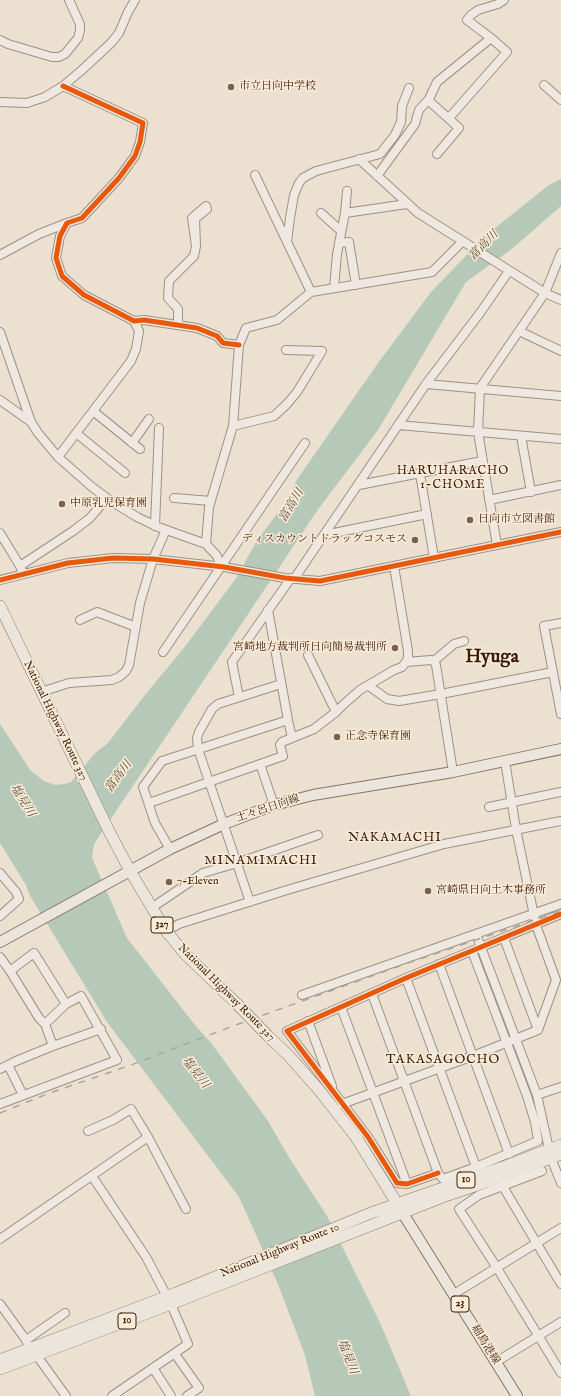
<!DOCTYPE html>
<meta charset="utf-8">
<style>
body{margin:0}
canvas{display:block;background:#ece0d0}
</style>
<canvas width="561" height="1396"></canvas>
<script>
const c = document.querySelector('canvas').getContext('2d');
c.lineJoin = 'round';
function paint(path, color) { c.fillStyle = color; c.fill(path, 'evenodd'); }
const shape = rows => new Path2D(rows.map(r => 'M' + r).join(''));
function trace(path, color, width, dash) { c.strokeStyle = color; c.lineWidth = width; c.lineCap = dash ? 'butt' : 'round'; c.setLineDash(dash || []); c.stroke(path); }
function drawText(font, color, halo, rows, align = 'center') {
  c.font = font + ' "IM FELL English","Noto Serif JP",serif'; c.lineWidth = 3; c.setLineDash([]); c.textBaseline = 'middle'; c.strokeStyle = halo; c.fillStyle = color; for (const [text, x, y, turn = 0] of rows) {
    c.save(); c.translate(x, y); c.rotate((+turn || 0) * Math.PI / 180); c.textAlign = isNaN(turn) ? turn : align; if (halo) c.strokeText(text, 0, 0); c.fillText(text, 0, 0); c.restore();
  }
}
const water = shape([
 [561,179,561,206,513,248,466,282,378,430,319,508,94,844,92,858,127,938,195,1025,212,1044,268,1121,290,1159,327,1216,381,1325,411,1396,315,1396,305,1355,277,1282,239,1197,107,1022,29,894,26,885,0,843,0,724,31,771,44,781,55,785,64,784,71,782,95,753,107,744,145,695,187,644,237,577,256,542,289,498,296,481,378,363,431,292,485,236,549,185]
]);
const minor = shape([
 [0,40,8,44,52,57,59,57,65,54,78,38,80,31,80,24,69,0],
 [544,85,561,100],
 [63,86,143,123,140,142,135,156,119,178,82,218,67,223,60,236,56,258,62,276,84,295,134,321,144,320,197,328,217,336,223,343,239,345],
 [428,100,459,128,437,154],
 [0,102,27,103,45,97,63,86,82,70,112,42,119,33,128,12,135,0],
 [449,118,507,52,491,38,467,20,471,15,478,10,498,4,504,0],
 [359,159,418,213,545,293,561,300],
 [255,175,311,292],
 [377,176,415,124,419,110,429,99,437,82,491,38],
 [321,213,341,231],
 [345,213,407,204],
 [287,242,290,218,294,195,299,183,303,178,316,171,380,154,395,135,401,122,402,106,409,88],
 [339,243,349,242,356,285],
 [0,255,39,234,67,223],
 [334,288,337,254,345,213,347,191],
 [178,324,178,309,168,298,169,281,194,256,196,246,195,219,207,209,206,206,192,218,196,246],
 [519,331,561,351],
 [0,332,31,422,38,433,58,457,92,487,111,501,137,517,158,527,206,544,217,556,221,567],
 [426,384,561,396],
 [0,400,31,422],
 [93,411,140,449],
 [398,425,561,439],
 [233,426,274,416,287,404,297,392,322,351,286,350],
 [76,433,125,473],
 [521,436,531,492],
 [132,443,149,419],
 [58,457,131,361,136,349,139,331,134,321],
 [420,474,434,558],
 [359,485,482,461],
 [174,498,211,501],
 [489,500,561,485],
 [155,526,159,428],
 [0,533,20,566],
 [324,535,427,514],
 [206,544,209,507,233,426,239,345,246,328,277,320,311,292,432,272,462,242],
 [497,545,478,432,480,388,545,293,561,253],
 [23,574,20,566,73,531,90,518,107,498],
 [294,579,426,384,480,313,509,271],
 [0,580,68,563,113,558,153,559,224,567,285,578,320,581,561,532],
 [268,610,288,720,292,738],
 [80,620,97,612,136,627],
 [561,623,544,626,561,714],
 [163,652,305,443],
 [308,655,336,712],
 [434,661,454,644,464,641],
 [406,662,431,660,434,661,436,665,453,772],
 [369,686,387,699,399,701,441,694,553,672],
 [41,692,69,683,112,680,119,677,126,671,129,665,140,603,153,559,166,530],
 [239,697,232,662,291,578],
 [260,764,274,805],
 [149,803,283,756,280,745,282,742,314,729,336,712,344,704,360,690,394,670,402,667,406,662,408,657,408,651,394,566],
 [489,807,561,792],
 [170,849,155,823,143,787,162,761,288,720],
 [0,873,16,892,19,899,0,916],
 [250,902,198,749,197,738,199,732,212,709,218,704,281,684],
 [153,907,203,873,237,863,318,835],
 [166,931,179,924,287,890,444,844,561,821],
 [476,934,537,1095,551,1158,561,1183],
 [504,938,538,1030],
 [0,957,10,971,39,1018,45,1024,53,1046],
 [439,964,509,1154],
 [10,971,34,953,66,1004],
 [406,978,476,1167],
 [372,994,438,1173,443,1179,476,1167,538,1141,535,1122,527,1096,472,951],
 [302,995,561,904],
 [341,1007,407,1184],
 [308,1021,332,1086],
 [8,1065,23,1095],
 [0,1069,16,1061,53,1046,101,1029],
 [537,1095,561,1087],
 [0,1104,117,1060,81,996,66,1004,45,1024],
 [342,1104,473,1056,538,1030,556,980,536,925,516,829,505,761],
 [88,1131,113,1120,131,1109,148,1137,186,1209],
 [542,1171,479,1195,459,1209,497,1268,561,1373],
 [438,1173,407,1184,397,1183,368,1137,287,1031,406,978,561,914],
 [92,1176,146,1257,171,1304,188,1344,112,1396],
 [502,1185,561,1284],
 [0,1239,148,1137],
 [454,1294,561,1228],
 [0,1304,26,1340,29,1349],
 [26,1340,65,1313],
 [175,1354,199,1388,187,1396],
 [37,1355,40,1360,66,1396],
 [496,1362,561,1322],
 [153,1368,171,1396]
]);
const major = shape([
 [0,942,170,849,224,824,274,805,313,795,453,772,561,749],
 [402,1212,517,1396]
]);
const highway = shape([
 [0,606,108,829,130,871,166,931,185,954,238,1005],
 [267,1035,289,1056,319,1090,356,1137,401,1210],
 [0,1360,176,1293,371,1213,506,1166,561,1145],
 [0,1369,171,1304,448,1195,507,1175,561,1154]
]);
const rail = shape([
 [0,1113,47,1094,131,1065,233,1026,405,964,561,911]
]);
const highwayBridge = shape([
 [238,1005,267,1035]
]);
const cycleway = shape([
 [63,86,143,123,140,142,135,156,119,178,82,218,67,223,60,236,56,258,62,276,84,295,134,321,144,320,197,328,217,336,223,343,239,345],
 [0,580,68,563,113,558,153,559,224,567,285,578,320,581,561,532],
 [438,1173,407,1184,397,1183,368,1137,287,1031,406,978,561,914]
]);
const markers = [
 [231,87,4,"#786151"],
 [62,504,4,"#786151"],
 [470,520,4,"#786151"],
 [415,540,4,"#786151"],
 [395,648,4,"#786151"],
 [337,737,4,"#786151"],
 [169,882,4,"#786151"],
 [428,891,4,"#786151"]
];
const shields = [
 [162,925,22],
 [466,1180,18],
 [460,1304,18],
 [127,1321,18]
];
const shieldNames = [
 ["327",162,925],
 ["10",466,1180],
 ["23",460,1304],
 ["10",127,1321]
];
const poiNames = [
 ["市立日向中学校",239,87],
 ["中原乳児保育園",70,504],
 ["日向市立図書館",478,520],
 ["ディスカウントドラッグコスモス",407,540,"right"],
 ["宮崎地方裁判所日向簡易裁判所",387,648,"right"],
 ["正念寺保育園",345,737],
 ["7-Eleven",177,882],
 ["宮崎県日向土木事務所",436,891]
];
const streetNames = [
 ["National Highway Route 327",55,721,64],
 ["土々呂日向線",268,809,-18],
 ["National Highway Route 327",226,993,45],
 ["National Highway Route 10",280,1251,-22],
 ["細島港線",485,1345,58]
];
const waterNames = [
 ["富高川",484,246,-45],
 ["富高川",292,506,-59],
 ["富高川",119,777,-53],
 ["塩見川",22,801,58],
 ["塩見川",195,1073,52],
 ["塩見川",347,1357,69]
];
const neighbourhoodNames = [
 ["HARUHARACHO",453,472],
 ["1-CHOME",453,486]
];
const quarterNames = [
 ["NAKAMACHI",395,838],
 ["MINAMIMACHI",261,861],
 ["TAKASAGOCHO",443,1060]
];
const townNames = [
 ["Hyuga",492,658]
];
paint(water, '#b6c9b8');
trace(minor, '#9c9186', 10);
trace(major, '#81776c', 12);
trace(highway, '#81776c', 12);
trace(minor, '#efe8e0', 8);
trace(major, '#ece5dc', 10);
trace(highway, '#ece5dc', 11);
trace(rail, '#aba49c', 1.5, [7, 7]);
trace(highwayBridge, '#81776c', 12, []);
trace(highwayBridge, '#ece5dc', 11);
trace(cycleway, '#e8590c', 5);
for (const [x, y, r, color] of markers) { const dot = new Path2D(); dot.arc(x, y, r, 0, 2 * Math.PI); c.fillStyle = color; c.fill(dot); trace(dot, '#fbecd8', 1.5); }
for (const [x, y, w] of shields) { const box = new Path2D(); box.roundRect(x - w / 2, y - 8, w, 16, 3); c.fillStyle = '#fbecd8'; c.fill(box); trace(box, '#391d0c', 1); }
drawText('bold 10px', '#391d0c', null, shieldNames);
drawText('11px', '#391d0c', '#fbecd8', poiNames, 'left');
drawText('11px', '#391d0c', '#fbecd8', streetNames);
drawText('italic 12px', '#584e3d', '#fbecd8', waterNames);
c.letterSpacing = '1px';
drawText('12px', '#391d0c', '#fbecd8', neighbourhoodNames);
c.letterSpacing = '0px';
c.letterSpacing = '1px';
drawText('13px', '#391d0c', '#fbecd8', quarterNames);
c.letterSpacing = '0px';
drawText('bold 19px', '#391d0c', '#fbecd8', townNames);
</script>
